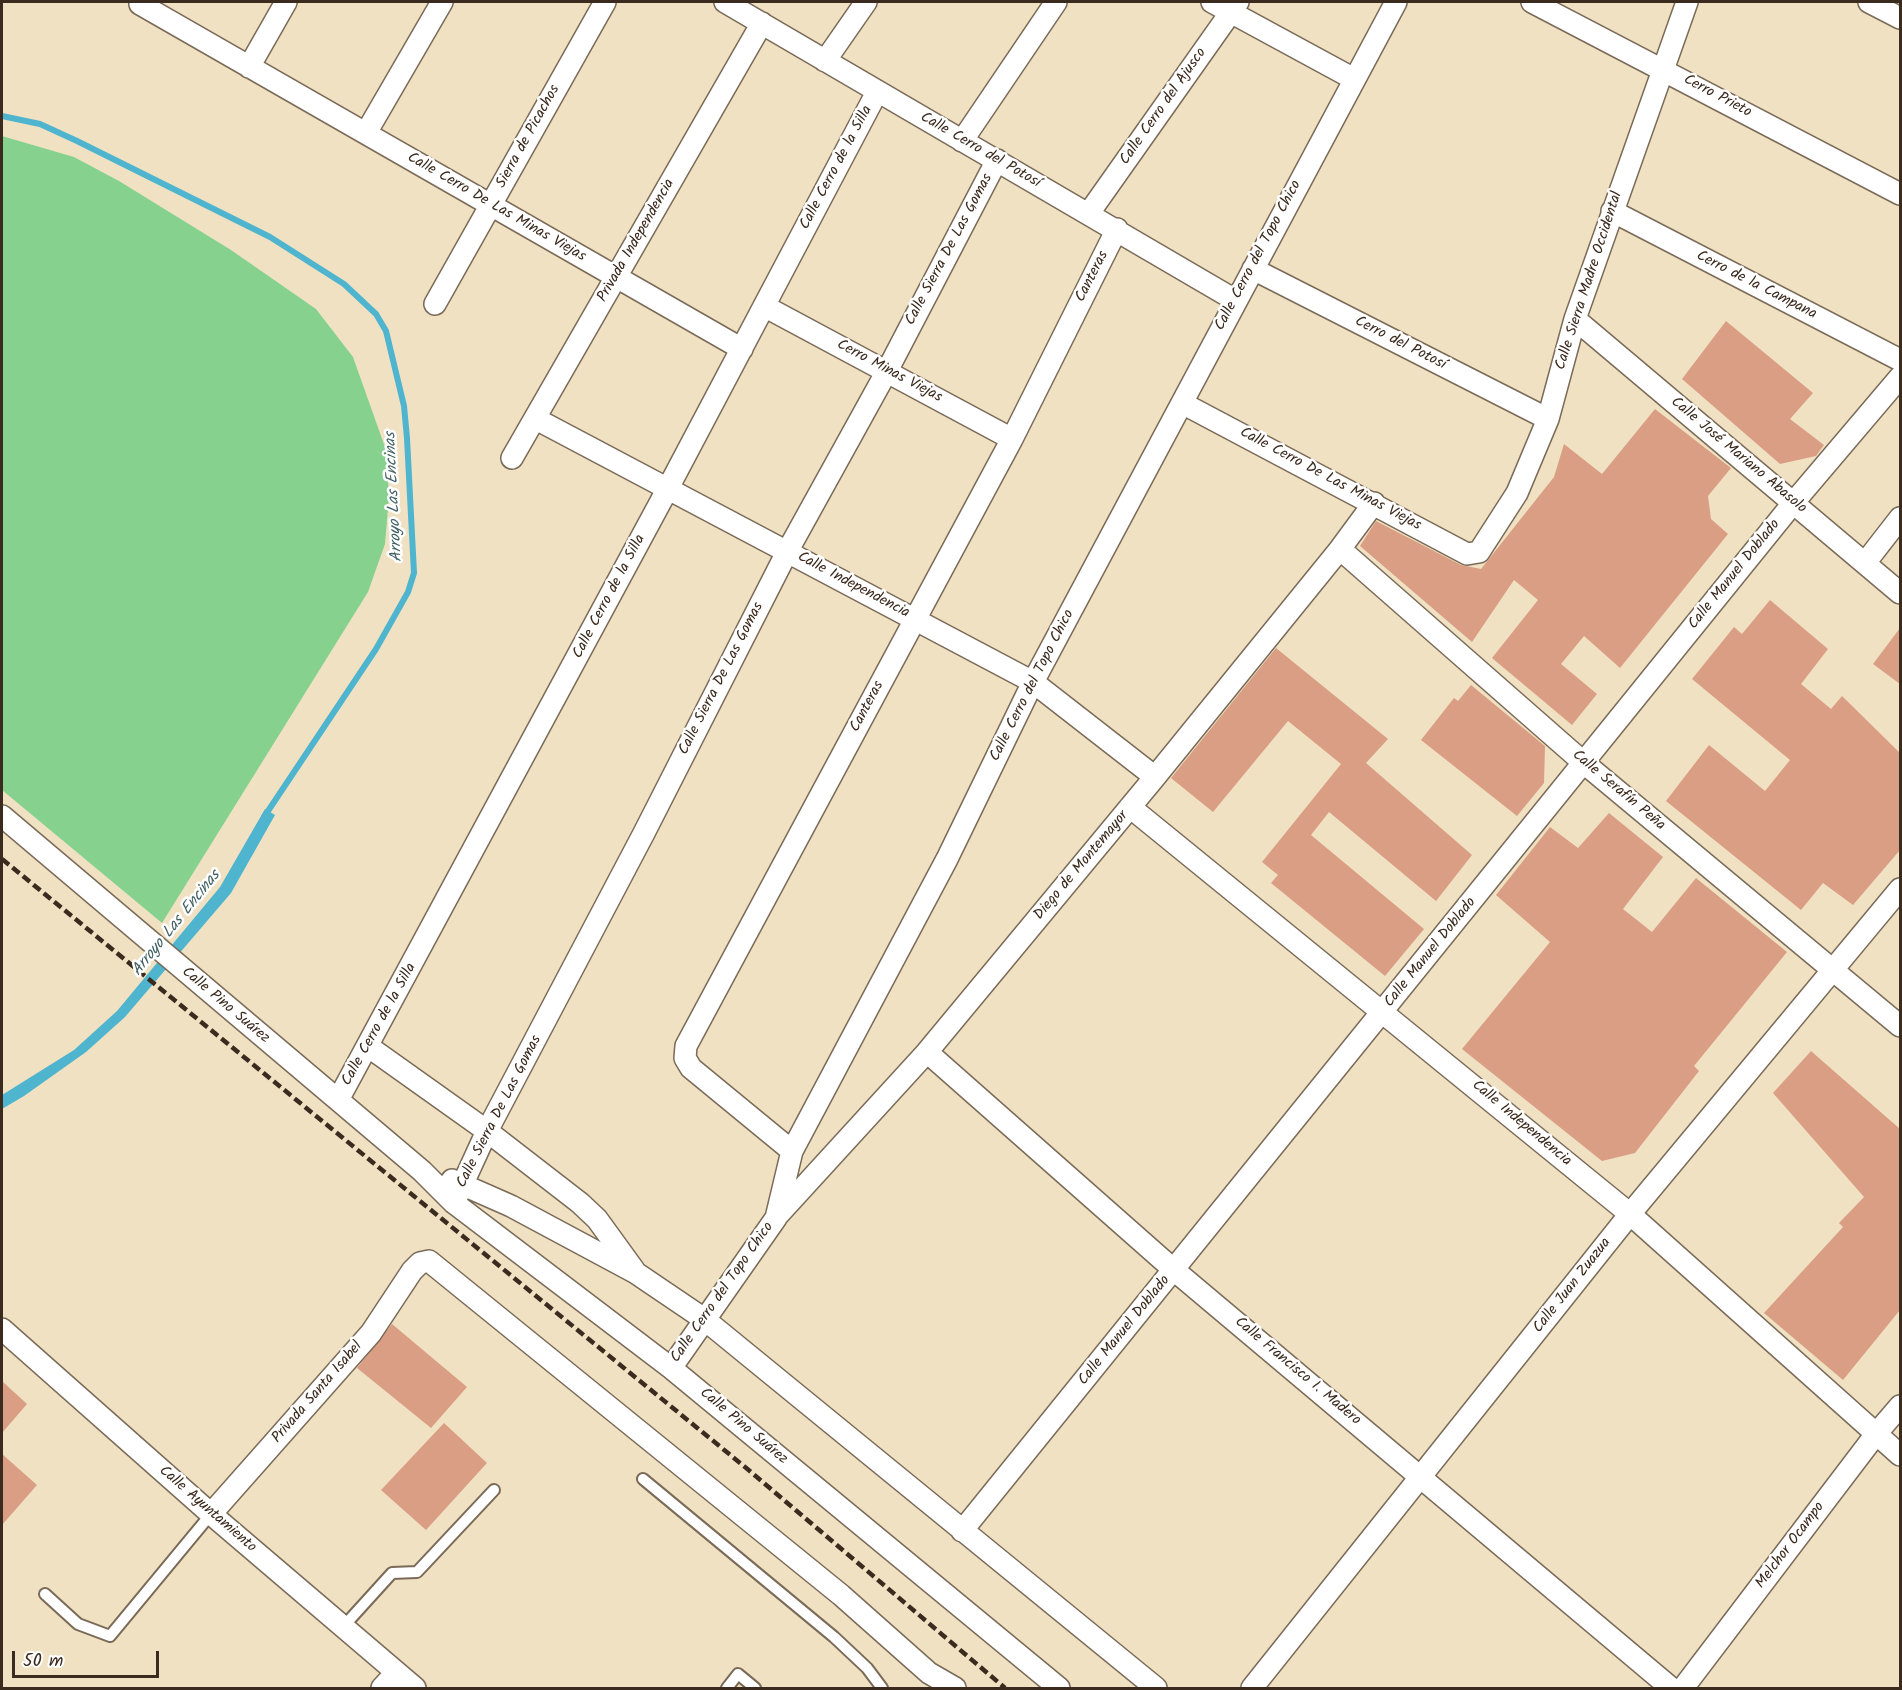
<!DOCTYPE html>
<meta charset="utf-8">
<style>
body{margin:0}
#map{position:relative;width:1902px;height:1690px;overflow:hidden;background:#f0e1c3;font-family:Kalam,sans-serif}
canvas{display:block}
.frame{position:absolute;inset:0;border:3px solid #3b2a1e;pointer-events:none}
.scale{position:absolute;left:12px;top:1651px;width:147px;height:27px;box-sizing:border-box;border:3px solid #3b2a1e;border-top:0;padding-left:8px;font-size:18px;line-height:21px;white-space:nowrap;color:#3b2a1e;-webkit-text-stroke:4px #fff;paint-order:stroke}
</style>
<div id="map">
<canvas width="1902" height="1690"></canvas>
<div class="frame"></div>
<div class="scale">50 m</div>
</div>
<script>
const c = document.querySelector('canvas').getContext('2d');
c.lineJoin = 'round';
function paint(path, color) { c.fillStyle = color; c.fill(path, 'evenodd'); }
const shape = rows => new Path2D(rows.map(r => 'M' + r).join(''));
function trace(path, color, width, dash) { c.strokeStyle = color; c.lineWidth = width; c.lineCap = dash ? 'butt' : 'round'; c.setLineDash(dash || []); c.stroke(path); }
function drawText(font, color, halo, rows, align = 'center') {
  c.font = font + ' Kalam,sans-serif'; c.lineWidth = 5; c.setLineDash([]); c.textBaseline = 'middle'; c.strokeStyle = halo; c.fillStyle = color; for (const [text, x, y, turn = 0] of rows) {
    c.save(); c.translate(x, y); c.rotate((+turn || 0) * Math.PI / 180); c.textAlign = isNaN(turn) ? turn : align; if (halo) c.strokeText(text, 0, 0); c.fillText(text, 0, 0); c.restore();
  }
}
const green = shape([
 [2,136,74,157,119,181,231,250,316,309,353,357,386,450,389,496,385,544,368,592,162,923,2,790]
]);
const water = shape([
 [265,809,275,815,231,893,125,1017,86,1052,24,1096,2,1109,2,1095,74,1050,117,1011,220,887]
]);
const stream = shape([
 [2,116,40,124,77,141,270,237,344,284,376,314,386,331,404,406,407,438,414,573,408,592,376,649,264,817]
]);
const building = shape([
 [1726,321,1813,393,1790,419,1824,445,1816,456,1780,464,1682,379],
 [1655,409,1731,468,1708,496,1711,519,1728,534,1620,668,1584,636,1561,664,1597,694,1572,725,1492,658,1538,600,1514,580,1472,642,1360,546,1376,521,1461,565,1481,569,1554,477,1564,444,1602,474],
 [1770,600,1828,649,1801,684,1831,709,1842,696,1900,753,1900,850,1853,905,1823,883,1801,910,1666,801,1709,745,1765,791,1790,760,1692,679,1734,627,1742,634],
 [1900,628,1900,684,1873,664],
 [1276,648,1388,739,1366,763,1472,855,1436,901,1329,812,1311,835,1424,929,1385,976,1271,883,1278,875,1262,862,1341,764,1288,721,1213,812,1171,778],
 [1471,685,1545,746,1544,783,1517,816,1421,740,1454,698,1458,701],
 [1609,813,1663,857,1623,909,1652,932,1696,878,1787,952,1694,1066,1699,1071,1635,1153,1602,1161,1462,1049,1550,942,1496,895,1550,827,1578,848],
 [1811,1051,1900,1129,1900,1310,1843,1380,1764,1313,1843,1227,1839,1223,1864,1197,1773,1093],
 [392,1324,467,1387,431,1428,357,1368],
 [2,1381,27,1404,2,1433],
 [444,1423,487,1463,426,1530,381,1490],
 [2,1454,37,1485,2,1525]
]);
const service = shape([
 [643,1479,834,1637,867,1668,882,1688],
 [45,1594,78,1624,110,1636,211,1514],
 [343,1627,392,1573,417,1572,494,1490],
 [727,1688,738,1674,755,1688]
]);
const minor = shape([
 [725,2,1235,300],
 [1212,2,1354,79],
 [1532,2,1900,194],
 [1869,2,1900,18],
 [140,4,742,349],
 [825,61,866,2],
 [249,67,286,2],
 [366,133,442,2],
 [962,141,1056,2],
 [1612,211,1900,360],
 [1089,213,1238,2],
 [1253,269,1548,419],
 [435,304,605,2],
 [764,306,1012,439],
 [1575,319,1900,593],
 [1182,403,1467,554,1479,552,1517,493,1548,419,1575,319,1687,2],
 [536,419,1033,682,1155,777],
 [512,458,762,23],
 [1340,549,1584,763,1900,1026],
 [1865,563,1900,518],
 [1130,807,1630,1214,1900,1455],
 [2,816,422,1171,454,1203,671,1368,1059,1688],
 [369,1047,487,1131,580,1203,597,1219,634,1270],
 [927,1052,1174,1270,1671,1688],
 [338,1100,667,490,877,92],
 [792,1151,691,1068,685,1058,686,1046,1012,439,1117,229],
 [452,1180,511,1206,636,1273,704,1319,1156,1688],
 [454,1203,487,1131,644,833,787,552,887,371,997,160],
 [778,1215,927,1052,1155,777,1340,549,1374,503],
 [2,1329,211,1514,415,1688],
 [671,1368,776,1218,792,1151,947,859,1033,682,1396,2],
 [211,1514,371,1333,412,1271,420,1263,429,1261,841,1595,929,1673,955,1688],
 [962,1531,1794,502,1900,377],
 [382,1688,396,1673],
 [1252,1688,1630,1214,1900,889],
 [1683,1688,1876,1434,1900,1406]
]);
const rail = shape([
 [2,859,745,1467,1005,1688]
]);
const streetNames = [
 ["Cerro Prieto",1717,97,28],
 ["Calle Cerro del Ajusco",1164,107,-55],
 ["Sierra de Picachos",529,137,-61],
 ["Calle Cerro del Potosí",980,151,30],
 ["Calle Cerro de la Silla",837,168,-62],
 ["Calle Cerro De Las Minas Viejas",496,208,30],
 ["Privada Independencia",637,241,-60],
 ["Calle Sierra De Las Gomas",950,250,-62],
 ["Calle Cerro del Topo Chico",1259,256,-62],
 ["Canteras",1093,277,-63],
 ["Calle Sierra Madre Occidental",1590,281,-72],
 ["Cerro de la Campana",1756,286,27],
 ["Cerro del Potosí",1400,344,27],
 ["Cerro Minas Viejas",889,372,28],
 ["Calle José Mariano Abasolo",1738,456,40],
 ["Calle Cerro De Las Minas Viejas",1330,480,28],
 ["Calle Manuel Doblado",1735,575,-51],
 ["Calle Independencia",853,586,28],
 ["Calle Cerro de la Silla",610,597,-62],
 ["Calle Sierra De Las Gomas",722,679,-63],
 ["Calle Cerro del Topo Chico",1033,686,-63],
 ["Canteras",868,707,-62],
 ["Calle Serafín Peña",1618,791,40],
 ["Diego de Montemayor",1082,866,-50],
 ["Calle Manuel Doblado",1431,953,-51],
 ["Calle Pino Suárez",225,1006,40],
 ["Calle Cerro de la Silla",380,1025,-61],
 ["Calle Sierra De Las Gomas",500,1112,-63],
 ["Calle Independencia",1521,1124,40],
 ["Calle Juan Zuazua",1573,1286,-52],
 ["Calle Cerro del Topo Chico",723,1293,-55],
 ["Calle Manuel Doblado",1125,1331,-51],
 ["Calle Francisco I. Madero",1297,1372,40],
 ["Privada Santa Isabel",318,1393,-49],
 ["Calle Pino Suárez",743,1427,40],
 ["Calle Ayuntamiento",207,1510,41],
 ["Melchor Ocampo",1791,1546,-53]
];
const waterNames = [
 ["Arroyo Las Encinas",395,497,-93],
 ["Arroyo Las Encinas",177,924,-51]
];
paint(green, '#87d18e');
paint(water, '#4fb5ce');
trace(stream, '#4fb5ce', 6);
paint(building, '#da9e84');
trace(service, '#7a6a58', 14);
trace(minor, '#7a6a58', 24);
trace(service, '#fff', 10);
trace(minor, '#fff', 21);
trace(rail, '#3b2a1e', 4.5, [9, 4.5]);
drawText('15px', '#3b2a1e', '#fff', streetNames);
drawText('italic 16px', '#436264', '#fff', waterNames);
</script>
